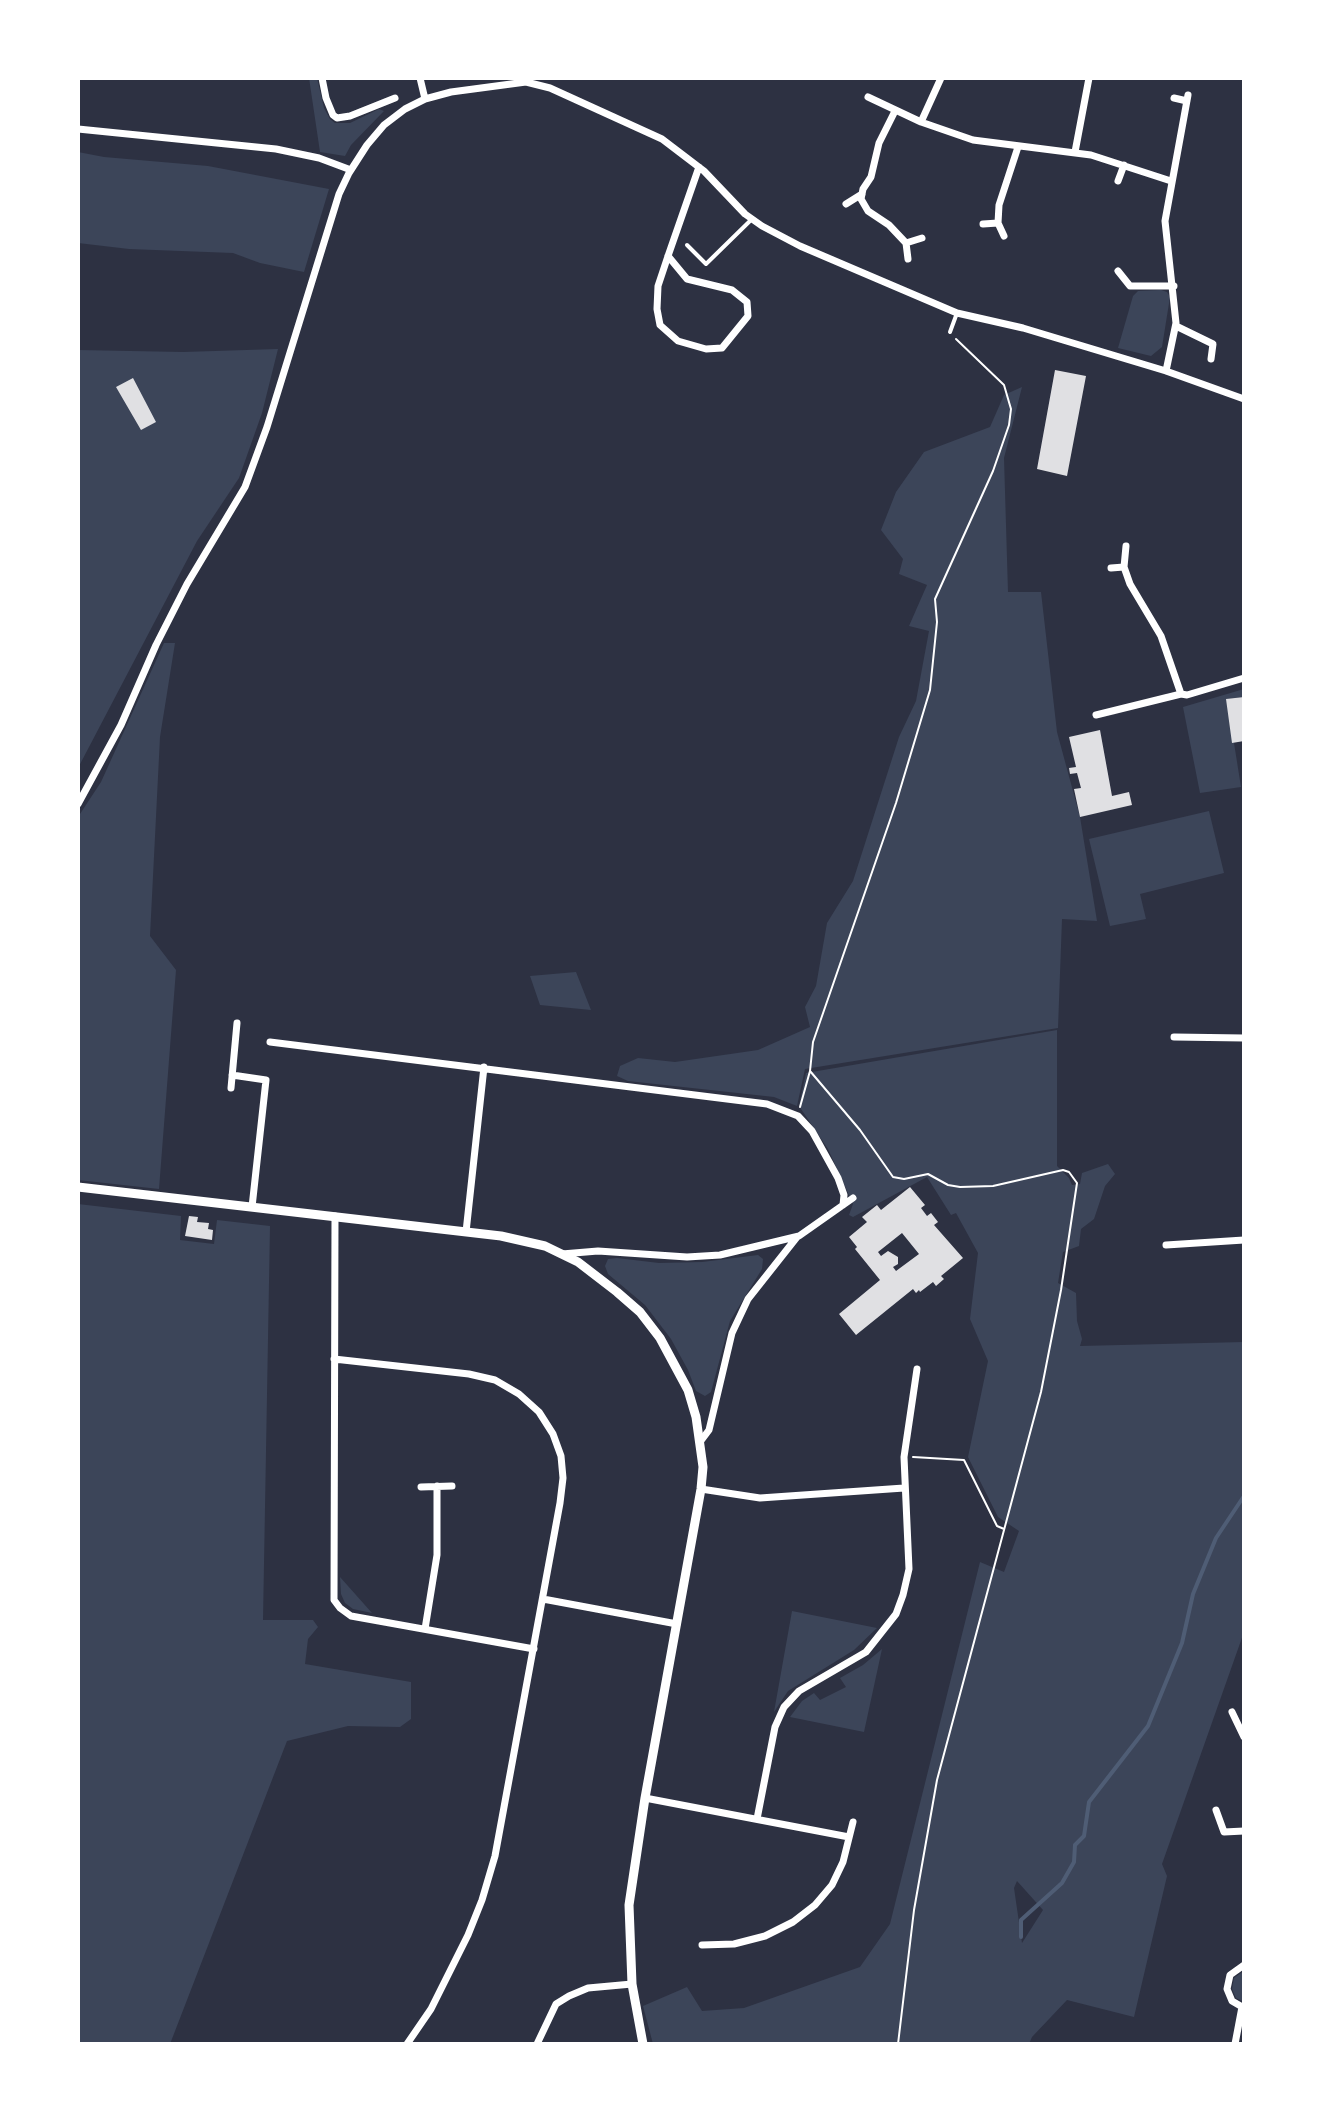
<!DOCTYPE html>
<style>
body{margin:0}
#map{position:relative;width:1322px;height:2122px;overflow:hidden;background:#2d3142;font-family:"Archivo Narrow",sans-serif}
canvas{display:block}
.frame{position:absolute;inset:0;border:80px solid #fff;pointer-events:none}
</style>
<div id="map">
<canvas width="1322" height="2122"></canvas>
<div class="frame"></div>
</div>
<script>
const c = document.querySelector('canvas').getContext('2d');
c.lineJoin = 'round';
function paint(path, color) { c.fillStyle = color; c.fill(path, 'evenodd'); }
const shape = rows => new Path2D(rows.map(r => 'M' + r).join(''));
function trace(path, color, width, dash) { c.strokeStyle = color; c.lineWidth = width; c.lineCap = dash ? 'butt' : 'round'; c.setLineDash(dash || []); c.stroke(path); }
const green = shape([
 [309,78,317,78,324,108,330,119,335,123,350,123,379,109,384,111,351,145,345,156,320,152],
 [78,152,104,157,208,166,329,189,304,272,260,263,233,253,129,249,78,243],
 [1161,290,1167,292,1170,297,1162,347,1151,356,1118,348,1133,296,1138,291],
 [278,349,262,413,239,478,197,541,78,768,78,350,183,352],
 [1022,387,1004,458,1008,592,1041,592,1057,732,1080,817,1097,921,1062,919,1058,1028,805,1069,797,1106,774,1097,628,1081,617,1076,620,1066,638,1058,675,1062,758,1050,810,1027,805,1007,816,986,827,923,853,881,899,737,916,701,929,631,909,626,927,585,899,574,903,559,881,530,896,492,924,452,990,427,1004,395],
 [164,643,175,643,160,737,150,936,176,970,159,1189,78,1180,78,817,101,782],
 [1244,689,1244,697,1227,699,1241,787,1200,793,1183,707],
 [1209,811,1224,873,1140,894,1146,919,1110,926,1089,839],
 [576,972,591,1010,540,1005,530,976],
 [1057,1030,1057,1166,1069,1178,1072,1185,1080,1184,1082,1173,1108,1164,1115,1174,1105,1186,1094,1219,1081,1229,1079,1246,1063,1252,1058,1283,1076,1293,1077,1321,1082,1339,1080,1346,1244,1342,1244,1632,1162,1864,1167,1876,1134,2017,1067,2000,1032,2037,1029,2044,653,2044,643,2006,687,1987,702,2011,744,2008,860,1967,890,1924,980,1562,1004,1572,1019,1531,998,1517,968,1457,988,1361,970,1319,978,1253,956,1213,951,1215,927,1177,853,1217,849,1215,853,1204,828,1149,799,1106,806,1073],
 [1017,1881,1043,1910,1022,1943,1014,1888],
 [78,1204,181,1216,180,1240,214,1244,217,1220,270,1226,263,1620,313,1620,318,1627,308,1639,305,1664,411,1682,411,1719,400,1727,348,1726,287,1741,170,2044,78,2044],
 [758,1255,763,1259,762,1269,730,1321,711,1392,705,1396,696,1391,688,1370,671,1339,645,1305,608,1274,605,1266,608,1259,617,1258,659,1263,702,1262],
 [340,1577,372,1613,353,1609,345,1603,341,1594],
 [792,1611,877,1628,854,1650,788,1691,774,1712],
 [882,1649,864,1732,790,1717,802,1701,814,1693,820,1700,846,1687,840,1678,863,1665],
 [1244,1971,1244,2002,1236,1998,1232,1989,1234,1978]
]);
const stream = shape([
 [1021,1937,1021,1920,1062,1883,1074,1862,1075,1845,1084,1836,1089,1802,1148,1726,1182,1643,1193,1594,1216,1538,1244,1496]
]);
const building = shape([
 [1055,370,1086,376,1067,476,1037,469],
 [133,378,156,422,141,430,116,387],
 [1244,697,1244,741,1232,743,1226,699],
 [1100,730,1112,796,1129,792,1132,805,1080,817,1074,789,1081,788,1077,773,1070,774,1069,768,1076,767,1069,737],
 [910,1187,925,1205,921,1208,927,1216,931,1213,938,1222,934,1225,963,1258,941,1276,944,1279,936,1286,933,1282,920,1292,919,1290,916,1293,913,1289,856,1335,839,1314,880,1280,855,1249,857,1247,849,1237,867,1222,862,1217,877,1205,881,1210],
 [902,1233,919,1254,896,1271,893,1267,898,1264,898,1257,888,1251,881,1256,878,1252],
 [189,1216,198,1217,197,1222,209,1223,208,1229,213,1230,212,1240,185,1236]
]);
const path = shape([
 [810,1071,860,1130,893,1177,904,1179,928,1174,948,1185,960,1187,993,1186,1063,1170,1069,1172,1077,1183,1061,1290,1041,1392,937,1780,914,1910,898,2044],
 [800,1107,810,1071,813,1042,896,803,930,690,937,622,935,599,993,471,1009,425,1011,409,1004,385,956,339],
 [913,1457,964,1460,997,1526,1004,1529]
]);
const service = shape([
 [687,245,706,264,752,219],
 [950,332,957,313]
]);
const minor = shape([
 [322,78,326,98,333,115,337,118,350,116,395,98],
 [420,78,425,99],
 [868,97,921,122,973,140,1091,155,1171,181],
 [1174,98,1187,101],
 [895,111,879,143,871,177,863,189,861,199,868,211,889,225,906,243,908,259],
 [921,122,941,78],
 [78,129,276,149,319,158,351,170],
 [1075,152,1089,78],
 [1118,181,1124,165],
 [846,204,862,194],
 [983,224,998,223],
 [1004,236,998,223,999,205,1018,147],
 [906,243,922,238],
 [668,256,687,279,732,290,747,302,748,316,722,348,706,349,678,341,660,325,657,309,658,286,668,256,699,167],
 [1118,271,1130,286,1174,286],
 [1176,326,1213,344,1211,359],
 [1166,371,1176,323,1165,221,1188,95],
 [1126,546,1124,567,1130,584,1161,636,1181,694,1187,695,1244,678],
 [1111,568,1124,567],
 [1096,715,1181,694],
 [78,804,121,725,156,645,187,584,245,487,267,427,339,194,349,173,367,145,384,125,405,109,425,99,451,92,526,82,550,88,662,139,704,171,745,214,762,226,800,246,957,313,1023,328,1166,371,1244,399],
 [1174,1037,1244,1038],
 [270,1042,767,1104,798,1116,812,1131,838,1178,844,1195,843,1205],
 [232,1075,266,1080,252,1207],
 [231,1088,237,1023],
 [335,1216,334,1600,340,1608,351,1616,534,1649],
 [466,1232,484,1067],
 [1166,1245,1244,1240],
 [562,1254,598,1251,687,1257,720,1255,799,1236,853,1198],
 [334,1359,469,1374,495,1380,519,1394,539,1412,553,1434,561,1456,563,1478,560,1503,495,1856,482,1900,468,1935,431,2009,407,2044],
 [700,1442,709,1430,732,1333,748,1299,797,1237],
 [421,1487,452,1486],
 [701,1489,760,1498,904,1488],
 [543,1599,677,1624],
 [425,1629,437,1555,437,1486],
 [1232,1712,1244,1737],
 [645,1798,849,1837],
 [1216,1810,1224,1832,1244,1831],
 [757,1819,775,1727,784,1707,799,1691,866,1652,896,1614,903,1595,909,1569,904,1457,917,1369],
 [702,1945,734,1944,765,1936,793,1922,815,1905,832,1885,843,1862,853,1822],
 [1244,1965,1230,1975,1227,1989,1232,2001,1244,2008],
 [537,2044,556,2004,569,1996,588,1988,632,1984],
 [1235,2044,1242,2007]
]);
const tertiary = shape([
 [78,1187,501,1236,545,1246,578,1262,617,1292,640,1312,660,1338,688,1390,696,1417,703,1467,701,1489,645,1798,629,1905,632,1984,643,2044]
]);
paint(green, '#3c4559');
trace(stream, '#4f5d75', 4);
paint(building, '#e0e0e3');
trace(path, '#fff', 2);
trace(service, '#fff', 4);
trace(minor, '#fff', 7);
trace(tertiary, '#fff', 9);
</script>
